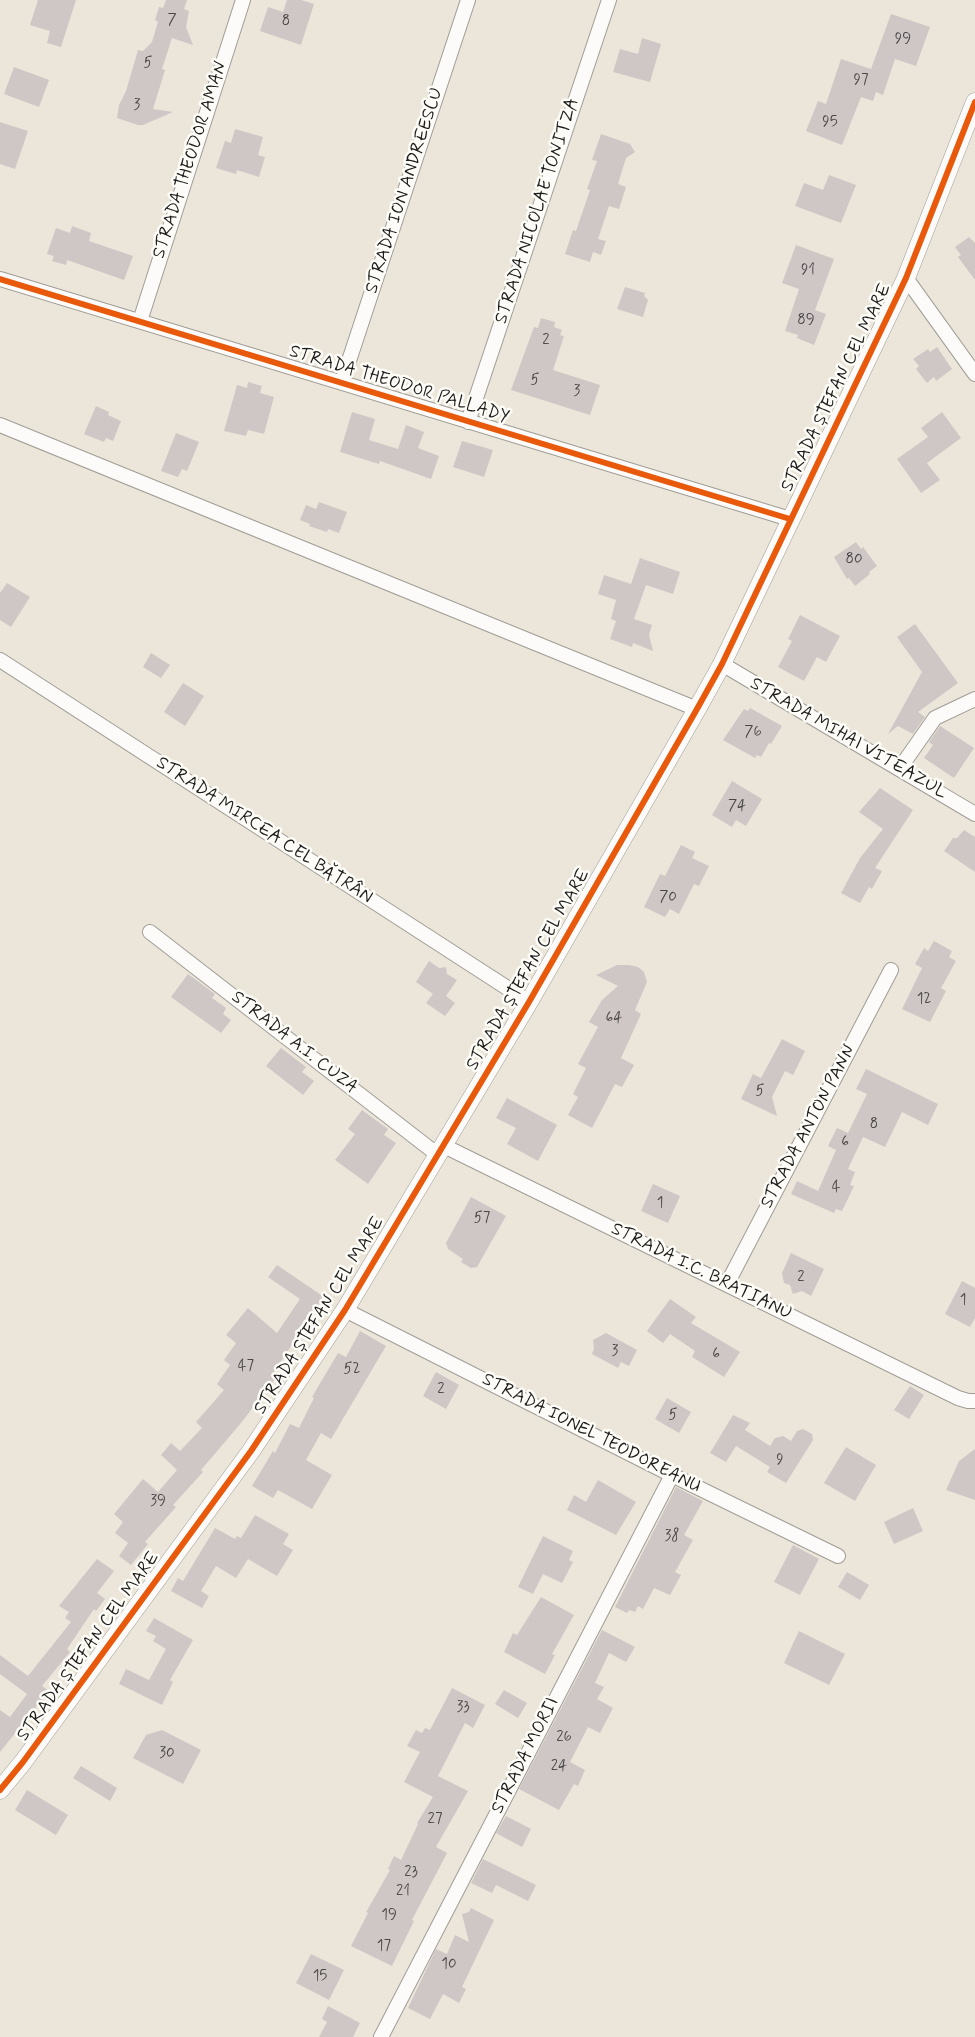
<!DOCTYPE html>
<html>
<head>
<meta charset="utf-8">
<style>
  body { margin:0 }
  canvas { display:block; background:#ebe6d9 }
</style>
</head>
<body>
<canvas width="975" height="2037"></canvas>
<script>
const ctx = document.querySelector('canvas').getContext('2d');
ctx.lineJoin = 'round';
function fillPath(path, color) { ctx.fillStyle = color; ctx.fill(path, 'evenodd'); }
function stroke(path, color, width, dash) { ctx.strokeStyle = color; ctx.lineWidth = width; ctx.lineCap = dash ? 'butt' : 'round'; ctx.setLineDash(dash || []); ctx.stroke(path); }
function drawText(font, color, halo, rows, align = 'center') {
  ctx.font = font + ' Mynerve,sans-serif'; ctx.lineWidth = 5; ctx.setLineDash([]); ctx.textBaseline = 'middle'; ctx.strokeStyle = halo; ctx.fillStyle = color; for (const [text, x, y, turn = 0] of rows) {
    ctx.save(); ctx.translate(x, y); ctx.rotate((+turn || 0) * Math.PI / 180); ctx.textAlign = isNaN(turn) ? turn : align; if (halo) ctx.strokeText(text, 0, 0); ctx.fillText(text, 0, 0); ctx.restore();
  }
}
fillPath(new Path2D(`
  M 38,0 L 76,0 L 61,47 L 47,43 L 50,31 L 30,25 Z
  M 166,0 L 187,0 L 184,9 L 189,11 L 186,27 L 193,45 L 172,38 L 162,69 L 165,70 L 153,109 L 173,112 L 143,125 L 138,125 L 117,118 L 119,105 L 126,91 L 138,50 L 143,51 L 152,42 L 158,22 L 155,20 L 159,7 L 163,8 Z
  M 287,0 L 301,0 L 314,4 L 301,45 L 260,31 L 268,7 L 283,12 Z
  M 891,14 L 930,27 L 916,66 L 895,59 L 883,95 L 876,92 L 873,101 L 861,97 L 842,145 L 806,131 L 818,101 L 826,104 L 841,59 L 871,69 Z
  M 642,38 L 661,44 L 650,82 L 613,72 L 620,49 L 638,54 Z
  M 14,67 L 49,80 L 39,107 L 4,94 Z
  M 0,122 L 28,131 L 15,169 L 0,164 Z
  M 235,129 L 263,137 L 258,155 L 265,157 L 259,177 L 237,170 L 236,174 L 216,168 L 225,141 L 231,143 Z
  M 601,134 L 630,144 L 635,152 L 626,158 L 618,184 L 626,187 L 619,209 L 609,206 L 598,239 L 606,241 L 601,255 L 593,252 L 590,262 L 565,254 L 573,230 L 576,231 L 590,190 L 587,189 L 597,161 L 592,160 Z
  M 829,175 L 856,185 L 841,223 L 795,206 L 804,183 L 823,190 Z
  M 72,226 L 91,233 L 89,241 L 133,256 L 124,280 L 67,260 L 66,265 L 52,261 L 54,256 L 47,254 L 56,228 L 70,233 Z
  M 969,237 L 975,243 L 975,280 L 958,257 L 961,255 L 955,247 Z
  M 796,245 L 834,259 L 815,310 L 826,314 L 814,345 L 797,338 L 798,335 L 785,331 L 799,289 L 782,283 Z
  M 625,287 L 645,293 L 644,296 L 648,300 L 643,317 L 617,309 Z
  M 541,318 L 555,322 L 554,327 L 562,330 L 560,335 L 564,336 L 553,370 L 600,385 L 590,415 L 511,390 L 534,327 L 538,328 Z
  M 937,347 L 952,369 L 936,381 L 934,377 L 927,383 L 916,369 L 919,366 L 913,359 L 928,349 L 930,352 Z
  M 248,382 L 262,386 L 260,393 L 274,397 L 264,434 L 248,430 L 246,436 L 224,431 L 237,385 L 247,388 Z
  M 96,406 L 109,412 L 108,415 L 121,421 L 113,441 L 106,438 L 104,442 L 84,434 Z
  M 352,412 L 375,419 L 369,440 L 398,449 L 406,425 L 424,432 L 418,448 L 439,456 L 431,479 L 380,461 L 379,464 L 340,452 Z
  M 942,412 L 961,438 L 927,463 L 940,480 L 921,493 L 897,459 L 928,437 L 921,428 Z
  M 176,433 L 199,442 L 187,471 L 182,469 L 178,477 L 161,471 Z
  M 462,441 L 493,450 L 484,477 L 453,467 Z
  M 319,502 L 347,512 L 339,533 L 328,529 L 327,532 L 309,526 L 310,524 L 300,520 L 306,505 L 316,509 Z
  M 856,542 L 861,549 L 863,547 L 877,566 L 869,572 L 870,574 L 855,586 L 849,578 L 847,579 L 834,557 Z
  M 640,558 L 680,572 L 673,594 L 646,585 L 634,619 L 652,625 L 649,635 L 653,651 L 633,643 L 632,647 L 610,639 L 616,621 L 611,619 L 616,600 L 598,594 L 604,575 L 631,584 Z
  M 7,583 L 30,597 L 11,627 L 0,620 L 0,593 Z
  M 800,615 L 840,636 L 826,662 L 817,657 L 804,681 L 778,667 L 792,641 L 788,639 Z
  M 915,624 L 958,683 L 918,712 L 925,717 L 913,734 L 898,726 L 888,734 L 922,672 L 897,637 Z
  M 151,653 L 170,665 L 161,678 L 143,667 Z
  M 183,683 L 204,696 L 185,726 L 164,712 Z
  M 750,708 L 782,726 L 771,744 L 769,743 L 761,757 L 757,755 L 755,758 L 723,740 L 744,709 L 748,711 Z
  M 940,726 L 974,748 L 954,778 L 924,758 L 933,745 L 929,742 Z
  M 732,781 L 762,799 L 746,826 L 736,820 L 732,827 L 712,815 Z
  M 880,788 L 913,810 L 875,868 L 882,871 L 872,889 L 869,887 L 860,903 L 841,893 L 860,858 L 883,829 L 859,812 Z
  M 964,830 L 975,837 L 975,872 L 944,851 L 953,838 L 957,838 Z
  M 681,845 L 695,852 L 692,858 L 709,866 L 699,886 L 694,884 L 679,914 L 670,909 L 665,917 L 644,907 L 660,874 L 665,876 Z
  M 934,941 L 952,951 L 949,957 L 956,961 L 941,988 L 946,991 L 930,1022 L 902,1009 L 922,968 L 915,964 L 924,948 L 928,951 Z
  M 429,961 L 439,968 L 446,967 L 447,974 L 457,980 L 446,996 L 455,1003 L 445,1016 L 426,1003 L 433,994 L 416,982 Z
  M 617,965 L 629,965 L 638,967 L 644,972 L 647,982 L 635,1010 L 641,1014 L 621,1058 L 634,1065 L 622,1087 L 615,1084 L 592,1128 L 568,1115 L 578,1097 L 573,1094 L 586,1068 L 578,1064 L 598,1027 L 589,1022 L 602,1000 L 618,986 L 596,975 Z
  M 188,974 L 215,994 L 212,998 L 226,1008 L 223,1014 L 231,1020 L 221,1033 L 171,997 Z
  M 782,1039 L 805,1051 L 793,1075 L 785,1071 L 772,1097 L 777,1116 L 741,1099 L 753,1074 L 761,1078 Z
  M 281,1048 L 306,1067 L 302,1072 L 314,1081 L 303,1095 L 266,1066 Z
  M 866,1069 L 938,1104 L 928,1125 L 902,1112 L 885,1147 L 863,1137 L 848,1169 L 855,1172 L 850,1185 L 854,1186 L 842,1211 L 836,1209 L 834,1213 L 791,1194 L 797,1181 L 818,1191 L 836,1150 L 828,1146 L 837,1128 L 848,1133 L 867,1094 L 856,1089 Z
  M 507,1098 L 557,1125 L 538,1161 L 507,1144 L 516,1128 L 496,1118 Z
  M 362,1110 L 388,1129 L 384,1135 L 396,1143 L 368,1184 L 335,1160 L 355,1134 L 348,1129 Z
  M 653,1184 L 680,1196 L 668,1223 L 641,1211 Z
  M 471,1197 L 506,1216 L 477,1267 L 471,1268 L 461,1262 L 463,1259 L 448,1249 L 446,1243 Z
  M 791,1253 L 824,1269 L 811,1296 L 802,1291 L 793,1294 L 790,1285 L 784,1283 L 782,1273 Z
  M 277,1265 L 324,1297 L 271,1376 L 275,1379 L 241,1423 L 201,1470 L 203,1472 L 173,1505 L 176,1507 L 145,1542 L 148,1544 L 131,1565 L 119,1556 L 128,1543 L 115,1533 L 123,1522 L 114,1514 L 143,1479 L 158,1492 L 177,1470 L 161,1455 L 171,1443 L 180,1451 L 202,1428 L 196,1422 L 224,1390 L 217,1384 L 230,1365 L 224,1360 L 236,1343 L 226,1335 L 248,1308 L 277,1333 L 300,1299 L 268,1277 Z
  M 962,1281 L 975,1288 L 975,1318 L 970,1327 L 945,1314 Z
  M 670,1299 L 696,1317 L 691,1323 L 740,1352 L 724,1377 L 692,1357 L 695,1351 L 670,1334 L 663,1343 L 647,1331 Z
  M 360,1331 L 386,1346 L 331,1439 L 321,1433 L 306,1460 L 332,1475 L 312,1509 L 278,1490 L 273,1498 L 252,1486 L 273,1451 L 275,1453 L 290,1424 L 299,1428 L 314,1398 L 312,1397 L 338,1353 L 346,1357 Z
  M 606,1333 L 637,1350 L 629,1366 L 621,1362 L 618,1368 L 592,1354 L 594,1349 L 593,1340 Z
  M 436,1372 L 459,1385 L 446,1409 L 423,1396 Z
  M 910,1386 L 924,1395 L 909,1419 L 894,1410 Z
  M 667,1398 L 691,1412 L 679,1433 L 655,1419 Z
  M 733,1415 L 750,1423 L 745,1430 L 770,1446 L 775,1438 L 783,1436 L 791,1441 L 797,1431 L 803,1429 L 812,1434 L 813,1440 L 786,1483 L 767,1472 L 770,1467 L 736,1446 L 726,1462 L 710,1453 Z
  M 846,1447 L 876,1465 L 855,1501 L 824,1483 Z
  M 975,1449 L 975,1500 L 946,1490 L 959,1461 Z
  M 598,1480 L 636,1502 L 616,1535 L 567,1510 L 574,1495 L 586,1502 Z
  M 676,1487 L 703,1501 L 684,1535 L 693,1540 L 675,1572 L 681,1575 L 670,1595 L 654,1588 L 643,1609 L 638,1606 L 635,1612 L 629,1610 L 627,1613 L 615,1607 Z
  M 913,1508 L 923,1531 L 894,1544 L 884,1522 Z
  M 255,1515 L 289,1534 L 283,1544 L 293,1550 L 277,1576 L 248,1559 L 236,1578 L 216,1566 L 201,1591 L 209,1596 L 202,1608 L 171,1591 L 178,1578 L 183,1581 L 215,1528 L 235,1539 L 237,1536 L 241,1538 Z
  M 543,1536 L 573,1551 L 569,1560 L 573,1562 L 562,1583 L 543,1574 L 533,1594 L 518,1587 Z
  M 793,1545 L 819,1559 L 800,1595 L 774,1582 Z
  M 97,1559 L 114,1571 L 97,1593 L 105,1599 L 96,1611 L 94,1609 L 67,1649 L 70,1652 L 42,1686 L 49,1691 L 0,1752 L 0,1710 L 10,1717 L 27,1694 L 0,1674 L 0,1655 L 28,1676 L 71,1622 L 65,1618 L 69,1612 L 59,1606 Z
  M 847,1572 L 869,1585 L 860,1600 L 838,1587 Z
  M 541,1597 L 574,1615 L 552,1654 L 555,1655 L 545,1674 L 504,1652 L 513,1633 L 517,1635 Z
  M 154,1618 L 193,1640 L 170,1680 L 173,1682 L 162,1705 L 119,1684 L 126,1669 L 149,1680 L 166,1649 L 153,1641 L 156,1636 L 146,1631 Z
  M 602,1630 L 635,1647 L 626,1662 L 609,1653 L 595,1683 L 604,1687 L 597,1699 L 613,1708 L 600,1733 L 588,1727 L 570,1762 L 585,1770 L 578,1786 L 574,1784 L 559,1810 L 519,1789 Z
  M 799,1631 L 845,1654 L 829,1685 L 784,1663 Z
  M 452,1688 L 485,1705 L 473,1728 L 465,1723 L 438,1776 L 468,1791 L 436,1847 L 447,1853 L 412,1920 L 414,1921 L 392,1966 L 351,1946 L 368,1913 L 366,1912 L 369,1907 L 390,1870 L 388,1869 L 394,1856 L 401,1860 L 418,1824 L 417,1823 L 433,1797 L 404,1782 L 420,1752 L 407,1746 L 416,1730 L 422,1733 L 425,1728 L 430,1730 Z
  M 504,1690 L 527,1703 L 518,1718 L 495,1704 Z
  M 162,1730 L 201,1750 L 183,1784 L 133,1758 L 146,1735 Z
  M 81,1766 L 117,1788 L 110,1801 L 73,1778 Z
  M 27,1790 L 68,1815 L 56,1835 L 15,1810 Z
  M 506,1816 L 531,1829 L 522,1847 L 496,1833 Z
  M 483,1859 L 536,1885 L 528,1901 L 496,1885 L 492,1893 L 471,1883 Z
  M 471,1908 L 494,1920 L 462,1987 L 466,1989 L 459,2003 L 443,1994 L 430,2019 L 408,2008 L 436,1949 L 447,1954 L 455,1935 L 469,1942 L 462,1914 L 469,1912 Z
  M 311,1954 L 344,1970 L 329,2000 L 296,1983 Z
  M 328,2006 L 360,2023 L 353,2037 L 319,2037 L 327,2022 L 322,2019 Z`), '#cfc6c6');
const minor = new Path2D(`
  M 906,278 L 975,374
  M 0,279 L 790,519
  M 140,321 L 243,0
  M 342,382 L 468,0
  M 468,422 L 609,0
  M 0,425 L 697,709
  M 0,660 L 529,1002
  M 722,664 L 975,814
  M 900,768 L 935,718 L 975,699
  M 150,932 L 438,1155
  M 444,1146 L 958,1398 L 968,1401 L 975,1401
  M 727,1284 L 891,970
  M 345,1310 L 672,1475 L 838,1556
  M 381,2037 L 672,1475`);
const tertiary = new Path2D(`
  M 0,1790 L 23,1762 L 251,1451 L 345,1310 L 529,1002 L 697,709 L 722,664 L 906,278 L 975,102`);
stroke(minor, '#a09d96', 16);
stroke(tertiary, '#a09d96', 19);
stroke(minor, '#fcfbf9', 14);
stroke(tertiary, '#fcfbf9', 18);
stroke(new Path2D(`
  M 0,279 L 790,519
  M 0,1790 L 23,1762 L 251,1451 L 345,1310 L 529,1002 L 697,709 L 722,664 L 906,278 L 975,102`), '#e8590c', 6);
drawText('15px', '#494646', null, [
  ["7",172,21],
  ["8",286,22],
  ["99",903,40],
  ["5",148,64],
  ["97",861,81],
  ["3",137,106],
  ["95",830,123],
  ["91",808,271],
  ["89",806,321],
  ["2",546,341],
  ["5",535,381],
  ["3",577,392],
  ["80",854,560],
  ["76",753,733],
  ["74",737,807],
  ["70",668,898],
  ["12",924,1000],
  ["64",614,1019],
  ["5",760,1092],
  ["8",874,1125],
  ["6",845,1143],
  ["4",836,1188],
  ["1",660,1204],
  ["57",482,1219],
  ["2",801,1278],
  ["1",963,1301],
  ["3",615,1352],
  ["6",716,1355],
  ["47",246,1367],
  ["52",352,1370],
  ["2",441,1390],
  ["5",673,1416],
  ["9",780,1461],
  ["39",158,1502],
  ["38",672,1537],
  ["33",463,1708],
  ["26",564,1738],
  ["30",167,1754],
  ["24",559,1767],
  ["27",435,1820],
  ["23",411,1873],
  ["21",403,1892],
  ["19",389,1916],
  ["17",384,1947],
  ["10",449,1965],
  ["15",320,1977]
]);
drawText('18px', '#1c1c1c', '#fdfcf7', [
  ["STRADA THEODOR AMAN",191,160,-72],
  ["STRADA ION ANDREESCU",405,191,-72],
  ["STRADA NICOLAE TONITZA",538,211,-72],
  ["STRADA THEODOR PALLADY",399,385,17],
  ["STRADA ȘTEFAN CEL MARE",837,388,-64],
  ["STRADA MIHAI VITEAZUL",848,739,30],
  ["STRADA MIRCEA CEL BĂTRÂN",264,831,33],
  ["STRADA ȘTEFAN CEL MARE",529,970,-60],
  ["STRADA A.I. CUZA",294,1043,38],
  ["STRADA ANTON PANN",809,1127,-62],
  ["STRADA I.C. BRATIANU",701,1272,26],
  ["STRADA ȘTEFAN CEL MARE",320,1316,-58],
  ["STRADA IONEL TEODOREANU",591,1434,27],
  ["STRADA ȘTEFAN CEL MARE",89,1647,-54],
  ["STRADA MORII",526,1756,-63]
]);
</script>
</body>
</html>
